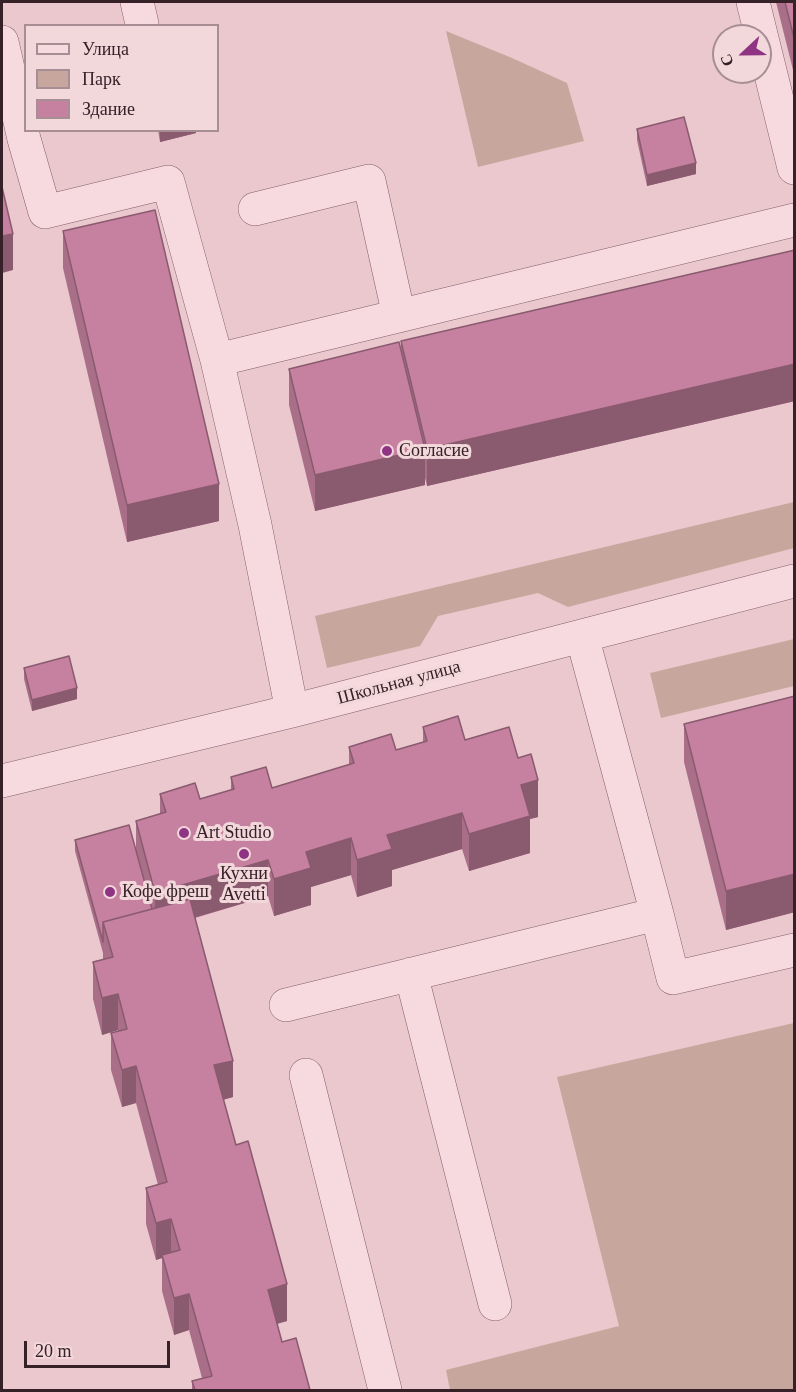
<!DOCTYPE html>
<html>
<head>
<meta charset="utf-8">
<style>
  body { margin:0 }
  #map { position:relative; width:796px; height:1392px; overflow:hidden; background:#eac8cd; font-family:"Times New Roman",serif }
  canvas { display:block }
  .frame { position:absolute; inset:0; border:3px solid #362129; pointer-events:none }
  .legend { position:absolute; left:24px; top:24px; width:195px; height:108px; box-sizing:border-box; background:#f2d7db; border:2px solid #a78e94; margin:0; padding:8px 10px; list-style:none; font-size:18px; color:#362129 }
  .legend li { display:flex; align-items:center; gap:12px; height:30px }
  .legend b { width:30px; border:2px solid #a78e94 }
  .north { position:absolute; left:712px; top:24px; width:60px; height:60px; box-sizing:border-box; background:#f2d7db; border:2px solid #a78e94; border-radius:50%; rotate:248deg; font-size:16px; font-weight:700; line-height:24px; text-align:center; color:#362129 }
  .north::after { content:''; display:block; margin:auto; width:21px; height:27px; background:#8e3482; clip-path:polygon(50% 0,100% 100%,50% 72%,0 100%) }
  .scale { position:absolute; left:24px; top:1341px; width:146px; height:27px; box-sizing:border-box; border:3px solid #362129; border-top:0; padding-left:8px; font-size:18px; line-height:21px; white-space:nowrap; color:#362129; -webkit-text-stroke:4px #f2d7db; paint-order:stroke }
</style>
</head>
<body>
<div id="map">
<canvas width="796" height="1392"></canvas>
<div class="frame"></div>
<ul class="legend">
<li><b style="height:8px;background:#f6dadf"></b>Улица</li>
<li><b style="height:16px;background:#c7a79d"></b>Парк</li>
<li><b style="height:16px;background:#c5819f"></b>Здание</li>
</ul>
<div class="north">С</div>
<div class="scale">20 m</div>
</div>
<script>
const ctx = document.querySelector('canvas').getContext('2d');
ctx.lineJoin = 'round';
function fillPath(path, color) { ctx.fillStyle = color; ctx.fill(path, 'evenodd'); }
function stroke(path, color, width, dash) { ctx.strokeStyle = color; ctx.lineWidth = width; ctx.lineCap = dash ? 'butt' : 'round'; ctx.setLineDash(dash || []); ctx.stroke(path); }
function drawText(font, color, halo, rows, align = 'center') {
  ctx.font = font + ' "Times New Roman",serif'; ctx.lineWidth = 6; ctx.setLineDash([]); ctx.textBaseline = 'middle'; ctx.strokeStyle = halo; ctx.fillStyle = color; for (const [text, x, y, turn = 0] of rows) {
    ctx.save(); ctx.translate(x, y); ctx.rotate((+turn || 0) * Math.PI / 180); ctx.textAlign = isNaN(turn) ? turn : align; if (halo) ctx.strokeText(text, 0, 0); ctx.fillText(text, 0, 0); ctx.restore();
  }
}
fillPath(new Path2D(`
  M 446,31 L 512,58 L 567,83 L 584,141 L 478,167 Z
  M 794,502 L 794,548 L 568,607 L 538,593 L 438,616 L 420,646 L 327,668 L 315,616 Z
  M 794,639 L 794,686 L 661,718 L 650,673 Z
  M 794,1023 L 794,1390 L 450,1390 L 446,1370 L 619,1326 L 557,1077 Z`), '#c7a79d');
const minor = new Path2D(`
  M 137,2 L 142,24
  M 753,2 L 794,168
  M 2,42 L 24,139 L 45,212 L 168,182 L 217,360
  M 255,209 L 369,181 L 399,316
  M 292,711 L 255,525 L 217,360 L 794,220
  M 2,781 L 292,711 L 794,581
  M 657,914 L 673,978 L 794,950
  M 411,974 L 495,1304
  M 286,1005 L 657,914 L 582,636
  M 306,1075 L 385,1390`);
stroke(minor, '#845f6b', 34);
stroke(minor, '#f6dadf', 33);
fillPath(new Path2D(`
  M 776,2 L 795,2 L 795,78 Z
  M 637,129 L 696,174 L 647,186 L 637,140 Z
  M 158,130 L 196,130 L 196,133 L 160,142 Z
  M 63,231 L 219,521 L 127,542 L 63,268 Z
  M 795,250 L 795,401 L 427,486 L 425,478 L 425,485 L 315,511 L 289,405 L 289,369 L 401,351 L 401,341 Z
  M 24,668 L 77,699 L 32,711 L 24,679 Z
  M 795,696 L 795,912 L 726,930 L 684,762 L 684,724 Z
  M 423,727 L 518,758 L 538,817 L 530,819 L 530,853 L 469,871 L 462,849 L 392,870 L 392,886 L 357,897 L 351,875 L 311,887 L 311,905 L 274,916 L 268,896 L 195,918 L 233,1097 L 223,1100 L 287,1321 L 277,1324 L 282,1342 L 310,1390 L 192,1390 L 192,1381 L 202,1378 L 189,1330 L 174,1335 L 162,1291 L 162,1258 L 156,1260 L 146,1224 L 146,1188 L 158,1185 L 136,1103 L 122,1107 L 111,1070 L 111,1033 L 118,1031 L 118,1030 L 102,1035 L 93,999 L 93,962 L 103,960 L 103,953 L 75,851 L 75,840 L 136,853 L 136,821 L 160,814 L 160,794 L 200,799 L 231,790 L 231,777 L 272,788 L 349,765 L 349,747 L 396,750 L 423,742 Z`), '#a96f89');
fillPath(new Path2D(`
  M 160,130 L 196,130 L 196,133 L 160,142 Z
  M 696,163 L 696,174 L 647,186 L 647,175 Z
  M 13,234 L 13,270 L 2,273 L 2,236 Z
  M 795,364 L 795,401 L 427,486 L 427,449 Z
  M 425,449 L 425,485 L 315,511 L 315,475 Z
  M 219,484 L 219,521 L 127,542 L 127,505 Z
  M 77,688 L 77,699 L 32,711 L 32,700 Z
  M 538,780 L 538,817 L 530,819 L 530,853 L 469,871 L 469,834 L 521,785 Z
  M 462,813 L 462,849 L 392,870 L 392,886 L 357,897 L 357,860 L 387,835 Z
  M 351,838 L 351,875 L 311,887 L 311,905 L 274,916 L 274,879 L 306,852 Z
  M 268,860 L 268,896 L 155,929 L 155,893 Z
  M 795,874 L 795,912 L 726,930 L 726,891 Z
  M 118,994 L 118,1030 L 102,1035 L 102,998 Z
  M 233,1061 L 233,1097 L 214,1102 L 214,1065 Z
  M 136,1066 L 136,1103 L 122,1107 L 122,1070 Z
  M 171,1219 L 171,1256 L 162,1255 L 162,1258 L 156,1260 L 156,1223 Z
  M 287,1284 L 287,1321 L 268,1326 L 268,1290 Z
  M 189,1294 L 189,1330 L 174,1335 L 174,1298 Z`), '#8a5a6f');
const building = new Path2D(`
  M 785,2 L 795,2 L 795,42 Z
  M 684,117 L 696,163 L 647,175 L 637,129 Z
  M 2,187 L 13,234 L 2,236 Z
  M 155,210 L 219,484 L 127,505 L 63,231 Z
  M 795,250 L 795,364 L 427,449 L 401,341 Z
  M 399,342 L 425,449 L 315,475 L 289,369 Z
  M 69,656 L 77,688 L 32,700 L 24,668 Z
  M 795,696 L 795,874 L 726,891 L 684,724 Z
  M 458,716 L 465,740 L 509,727 L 518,758 L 531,754 L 538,780 L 521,785 L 530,816 L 469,834 L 462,813 L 387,835 L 392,849 L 357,860 L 351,838 L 306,852 L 311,868 L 274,879 L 268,860 L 155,893 L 136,821 L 166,812 L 160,794 L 195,783 L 200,799 L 234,789 L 231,777 L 266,767 L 272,788 L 354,763 L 349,747 L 391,734 L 396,750 L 427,741 L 423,727 Z
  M 129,825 L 152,909 L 103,922 L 103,942 L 75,840 Z
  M 190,899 L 233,1061 L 214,1065 L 236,1145 L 248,1141 L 287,1284 L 268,1290 L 282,1342 L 296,1338 L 310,1390 L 195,1390 L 192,1381 L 212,1376 L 189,1294 L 174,1298 L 162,1255 L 180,1250 L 171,1219 L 156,1223 L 146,1188 L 167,1182 L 136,1066 L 122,1070 L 111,1033 L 127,1029 L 118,994 L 102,998 L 93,962 L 113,957 L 103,922 Z`);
fillPath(building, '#c5819f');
stroke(building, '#8a5a6f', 1.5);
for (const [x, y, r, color] of [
  [387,451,6,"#8e3482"],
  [184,833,6,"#8e3482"],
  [244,854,6,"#8e3482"],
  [110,892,6,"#8e3482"]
]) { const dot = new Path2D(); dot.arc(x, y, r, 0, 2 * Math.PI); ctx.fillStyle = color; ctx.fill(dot); stroke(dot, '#f2d7db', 2); }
drawText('18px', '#362129', '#f2d7db', [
  ["Согласие",399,451],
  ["Art Studio",196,833],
  ["Кухни",244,874,"center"],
  ["Avetti",244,895,"center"],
  ["Кофе фреш",122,892]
], 'left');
drawText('18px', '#362129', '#f2d7db', [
  ["Школьная улица",399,683,-15]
]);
</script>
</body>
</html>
